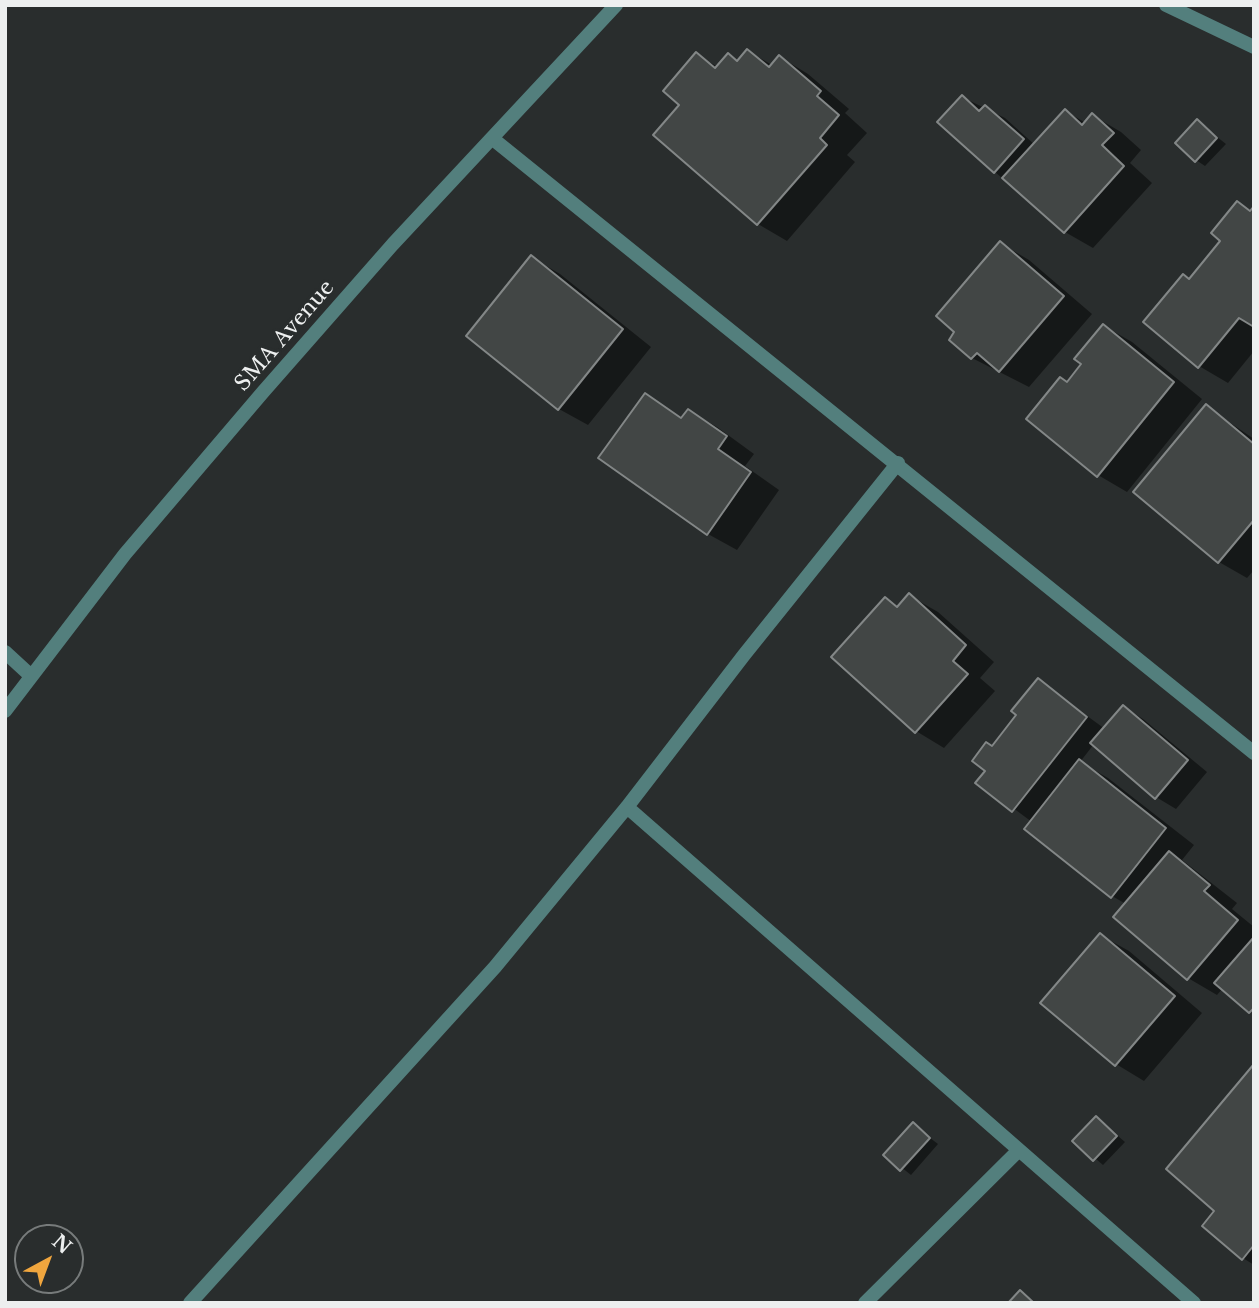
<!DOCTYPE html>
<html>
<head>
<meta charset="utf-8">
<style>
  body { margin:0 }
  #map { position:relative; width:1259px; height:1308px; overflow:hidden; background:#292d2d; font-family:"Libre Baskerville",serif }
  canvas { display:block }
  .frame { position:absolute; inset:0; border:7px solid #edefef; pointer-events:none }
  .north { position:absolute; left:14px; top:1224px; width:70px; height:70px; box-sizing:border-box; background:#292d2d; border:2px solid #777b7b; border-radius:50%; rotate:41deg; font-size:19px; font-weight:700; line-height:28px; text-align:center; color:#edefef }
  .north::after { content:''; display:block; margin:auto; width:24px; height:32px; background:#f0a63e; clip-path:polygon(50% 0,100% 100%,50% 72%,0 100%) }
</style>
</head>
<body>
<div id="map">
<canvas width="1259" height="1308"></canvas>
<div class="frame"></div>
<div class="north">N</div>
</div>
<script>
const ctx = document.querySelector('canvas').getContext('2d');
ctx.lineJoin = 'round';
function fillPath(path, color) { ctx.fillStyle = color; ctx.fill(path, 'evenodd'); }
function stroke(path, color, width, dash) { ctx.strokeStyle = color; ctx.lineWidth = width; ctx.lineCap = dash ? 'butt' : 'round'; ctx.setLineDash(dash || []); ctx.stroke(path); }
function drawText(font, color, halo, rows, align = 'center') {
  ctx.font = font + ' "Libre Baskerville",serif'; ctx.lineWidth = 6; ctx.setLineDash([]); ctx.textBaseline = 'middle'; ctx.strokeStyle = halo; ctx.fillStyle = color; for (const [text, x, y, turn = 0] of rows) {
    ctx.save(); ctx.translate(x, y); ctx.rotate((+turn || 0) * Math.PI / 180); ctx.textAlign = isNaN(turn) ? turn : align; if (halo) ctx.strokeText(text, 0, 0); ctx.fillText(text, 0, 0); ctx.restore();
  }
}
fillPath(new Path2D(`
  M 748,51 L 772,65 L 780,57 L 808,74 L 849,109 L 845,113 L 867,133 L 847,155 L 855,162 L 787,241 L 758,224 L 655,135 L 681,105 L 697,55 L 718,67 L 729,55 L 739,61 Z
  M 962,97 L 1005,118 L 1035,145 L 1065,111 L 1086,123 L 1092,115 L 1121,132 L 1141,150 L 1130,163 L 1152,183 L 1093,248 L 1065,232 L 995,172 Z
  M 1198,122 L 1226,144 L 1205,166 L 1196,160 Z
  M 1238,203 L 1252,211 L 1254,209 L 1254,351 L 1228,383 L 1199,366 L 1190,281 L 1223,241 Z
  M 1000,243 L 1029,260 L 1092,314 L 1029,387 L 972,358 L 951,339 Z
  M 531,257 L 560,274 L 651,347 L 588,425 L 559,409 L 468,336 Z
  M 1104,326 L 1132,342 L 1202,399 L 1127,492 L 1098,475 L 1068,383 L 1084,364 Z
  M 645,395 L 683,418 L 689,411 L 717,427 L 754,454 L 745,466 L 779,490 L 737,550 L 708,534 L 601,458 Z
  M 1207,407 L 1254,439 L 1254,570 L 1247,578 L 1219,562 Z
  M 910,596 L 938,612 L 994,662 L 980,678 L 995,691 L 944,748 L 916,731 L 885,599 L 899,607 Z
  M 1038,680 L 1105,729 L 1124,707 L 1143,719 L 1207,772 L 1176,809 L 1156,797 L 1094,744 L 1080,762 L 1108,778 L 1194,845 L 1182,860 L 1237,903 L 1232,909 L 1254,927 L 1254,1014 L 1223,988 L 1217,995 L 1188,978 L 1115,916 L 1126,904 L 1112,896 L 1032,822 L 978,782 L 987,771 L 993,747 L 1018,715 Z
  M 1100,935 L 1129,951 L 1202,1013 L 1144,1081 L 1116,1064 Z
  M 1254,1066 L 1254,1265 L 1243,1258 L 1217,1210 Z
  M 1097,1118 L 1125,1142 L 1103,1165 L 1075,1141 Z
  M 913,1125 L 938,1144 L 911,1175 L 886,1155 Z`), '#0007');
const building = new Path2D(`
  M 747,49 L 769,67 L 779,55 L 821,91 L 817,96 L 839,115 L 820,138 L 827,145 L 757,225 L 653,135 L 679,105 L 663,91 L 696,52 L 715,68 L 728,53 L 737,61 Z
  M 962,95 L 979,111 L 985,105 L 1024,139 L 994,173 L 937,122 Z
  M 1065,109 L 1082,125 L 1092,113 L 1114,133 L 1102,145 L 1124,166 L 1064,233 L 1002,178 Z
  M 1197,119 L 1217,138 L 1195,162 L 1175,143 Z
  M 1237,201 L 1250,211 L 1254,206 L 1254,327 L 1239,318 L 1198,368 L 1143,322 L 1183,274 L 1189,279 L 1220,241 L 1211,233 Z
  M 1000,241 L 1064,296 L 999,372 L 977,353 L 971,359 L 949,340 L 954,332 L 936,316 Z
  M 531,255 L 623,329 L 558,410 L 466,336 Z
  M 1103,324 L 1174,382 L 1097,477 L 1026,419 L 1060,377 L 1067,382 L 1081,364 L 1074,359 Z
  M 645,393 L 681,418 L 688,409 L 727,436 L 718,449 L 751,472 L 707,535 L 598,458 Z
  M 1206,404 L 1254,444 L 1254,520 L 1218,563 L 1133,492 Z
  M 909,593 L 966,645 L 953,661 L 968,674 L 915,733 L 831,657 L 885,597 L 897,607 Z
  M 1038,678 L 1087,717 L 1012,812 L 975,783 L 985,771 L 972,761 L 986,742 L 992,746 L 1016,715 L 1011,711 Z
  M 1123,705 L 1188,760 L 1155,799 L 1090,743 Z
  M 1079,759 L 1166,828 L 1111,898 L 1024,829 Z
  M 1169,851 L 1210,885 L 1204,891 L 1238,920 L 1187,980 L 1113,917 Z
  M 1100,933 L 1175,996 L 1115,1066 L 1040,1003 Z
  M 1254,937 L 1254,1008 L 1249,1013 L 1214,983 Z
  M 1254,1064 L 1254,1245 L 1242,1260 L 1202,1226 L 1214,1211 L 1166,1169 Z
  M 1096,1116 L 1117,1136 L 1093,1161 L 1072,1141 Z
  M 913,1122 L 930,1138 L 900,1171 L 883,1155 Z
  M 1020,1290 L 1034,1303 L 1008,1303 Z`);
fillPath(building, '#424645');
stroke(building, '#838787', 2);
stroke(new Path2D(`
  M 1166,5 L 1254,47
  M 493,139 L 1254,753
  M 5,652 L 30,675
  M 5,711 L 125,554 L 263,392 L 393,244 L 616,5
  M 627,807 L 1194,1303
  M 190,1303 L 495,967 L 627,807 L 744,655 L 898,463
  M 865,1303 L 1019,1150`), '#537f7d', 14);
drawText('21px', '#edefef', '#292d2d', [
  ["SMA Avenue",285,336,-49]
]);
</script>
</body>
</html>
